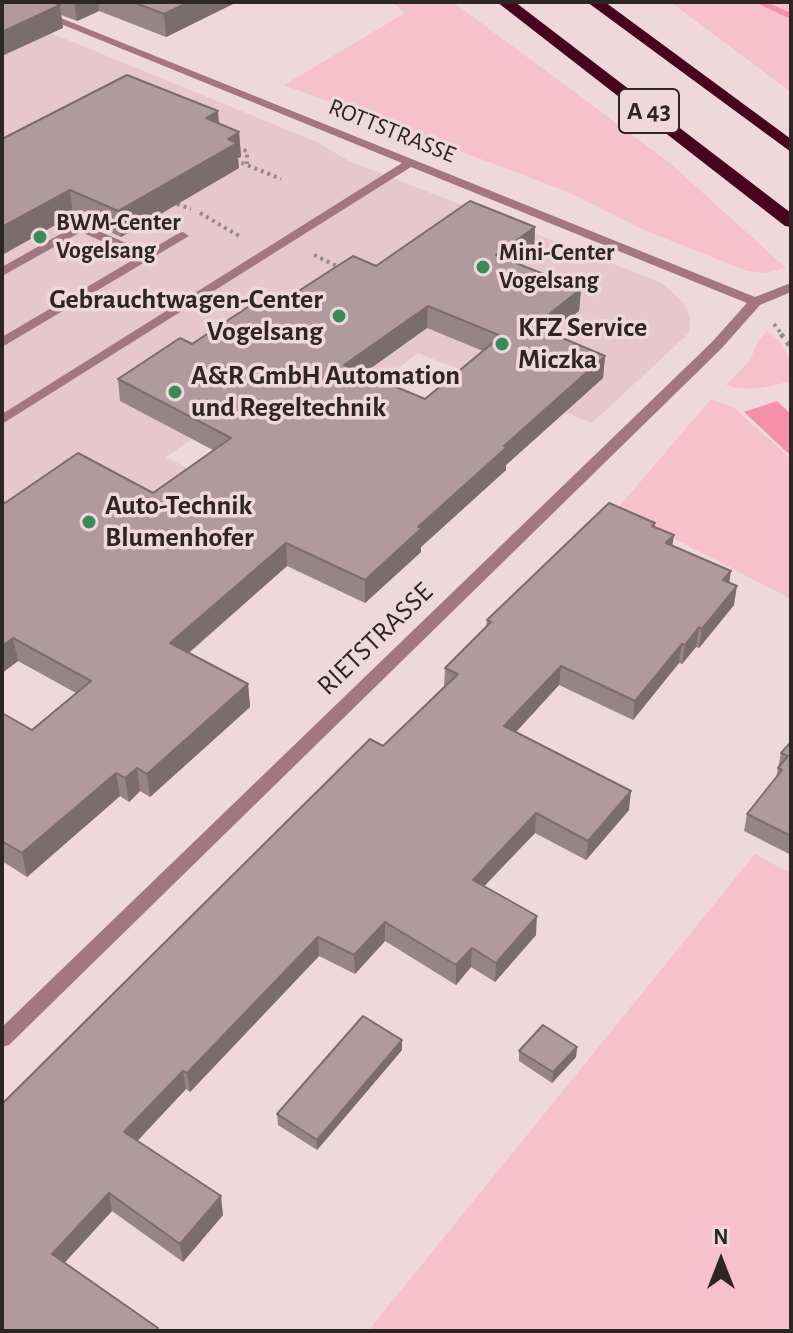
<!DOCTYPE html>
<html>
<head>
<meta charset="utf-8">
<style>
  body { margin:0 }
  #map { position:relative; width:793px; height:1333px; overflow:hidden; background:#efd8dc; font-family:"Alegreya Sans",sans-serif }
  canvas { display:block }
  .frame { position:absolute; inset:0; border:4px solid #2d2526; pointer-events:none }
  .north { position:absolute; left:681px; top:1221px; width:80px; height:80px; -webkit-text-stroke:6px #efd8dc; paint-order:stroke; rotate:0deg; font-size:22px; font-weight:700; line-height:32px; text-align:center; color:#2d2526 }
  .north::after { content:''; display:block; margin:auto; width:28px; height:36px; background:#2d2526; clip-path:polygon(50% 0,100% 100%,50% 72%,0 100%) }
</style>
</head>
<body>
<div id="map">
<canvas width="793" height="1333"></canvas>
<div class="frame"></div>
<div class="north">N</div>
</div>
<script>
const ctx = document.querySelector('canvas').getContext('2d');
ctx.lineJoin = 'round';
function fillPath(path, color) { ctx.fillStyle = color; ctx.fill(path, 'evenodd'); }
function stroke(path, color, width, dash) { ctx.strokeStyle = color; ctx.lineWidth = width; ctx.lineCap = dash ? 'butt' : 'round'; ctx.setLineDash(dash || []); ctx.stroke(path); }
function drawText(font, color, halo, rows, align = 'center') {
  ctx.font = font + ' "Alegreya Sans",sans-serif'; ctx.lineWidth = 7; ctx.setLineDash([]); ctx.textBaseline = 'middle'; ctx.strokeStyle = halo; ctx.fillStyle = color; for (const [text, x, y, turn = 0] of rows) {
    ctx.save(); ctx.translate(x, y); ctx.rotate((+turn || 0) * Math.PI / 180); ctx.textAlign = isNaN(turn) ? turn : align; if (halo) ctx.strokeText(text, 0, 0); ctx.fillText(text, 0, 0); ctx.restore();
  }
}
fillPath(new Path2D(`
  M 2,13 L 317,142 L 349,161 L 662,283 L 684,303 L 690,317 L 689,333 L 592,423 L 418,353 L 331,419 L 265,388 L 166,457 L 236,494 L 2,520 Z`), '#e5c7cd');
fillPath(new Path2D(`
  M 392,2 L 453,2 L 670,163 L 786,268 L 764,273 L 747,271 L 646,231 L 568,192 L 284,85 L 405,13 Z
  M 670,2 L 791,2 L 791,92 Z
  M 767,331 C 788,345 791,361 791,385 L 787,382 C 763,389 746,391 726,385 L 750,360 L 758,341 Z
  M 711,399 L 733,407 L 791,459 L 791,599 L 617,509 Z
  M 755,854 L 786,871 L 791,870 L 791,1331 L 368,1331 Z`), '#f6c1cc');
fillPath(new Path2D(`
  M 777,401 L 791,414 L 791,456 L 744,412 Z`), '#f490a8');
fillPath(new Path2D(`
  M 754,2 L 766,2 L 791,13 L 791,19 Z`), '#f490a8');
stroke(new Path2D(`
  M 237,148 L 247,151 L 247,164
  M 235,160 L 281,179
  M 177,204 L 191,209
  M 200,213 L 239,236
  M 314,255 L 341,268
  M 774,324 L 783,336`), '#99888b', 4, [3, 4]);
stroke(new Path2D(`
  M 781,334 L 791,348`), '#99888b', 5, [4, 6]);
fillPath(new Path2D(`
  M 80,223 L 147,252 L 179,233 L 183,232 L 189,236 L 2,347 L 2,337 L 138,257 L 81,232 L 2,276 L 2,267 Z`), '#a27780');
fillPath(new Path2D(`
  M 7,2 L 21,2 L 755,297 L 791,283 L 791,292 L 760,305 L 722,348 L 9,1045 L 2,1047 L 2,1027 L 712,342 L 747,303 L 411,167 L 2,424 L 2,414 L 402,163 Z`), '#a27780');
fillPath(new Path2D(`
  M 497,2 L 515,2 L 791,213 L 791,227 L 785,226 Z
  M 587,2 L 605,2 L 791,139 L 791,152 Z`), '#48041f');
fillPath(new Path2D(`
  M 2,2 L 237,2 L 166,37 L 99,11 L 77,21 L 61,15 L 63,28 Z
  M 218,111 L 219,123 L 239,132 L 241,157 L 238,158 L 239,168 L 121,237 L 73,215 L 2,255 L 2,139 Z
  M 535,227 L 534,249 L 515,263 L 581,289 L 579,311 L 551,333 L 605,356 L 603,378 L 506,465 L 506,470 L 421,547 L 421,552 L 365,603 L 287,566 L 189,653 L 248,684 L 250,707 L 150,797 L 140,791 L 129,802 L 120,796 L 27,877 L 2,861 L 2,713 L 32,730 L 76,693 L 18,661 L 2,673 L 5,503 L 153,493 L 213,450 L 120,401 L 118,379 L 269,310 L 376,266 ZM 427,328 L 483,351 L 425,399 L 364,373 Z
  M 655,523 L 655,527 L 672,545 L 730,582 L 734,605 L 699,648 L 696,647 L 682,664 L 679,663 L 633,720 L 559,685 L 516,732 L 629,810 L 586,860 L 535,833 L 484,886 L 536,935 L 495,982 L 471,967 L 456,985 L 385,941 L 355,974 L 319,956 L 190,1092 L 186,1089 L 137,1141 L 223,1215 L 183,1262 L 112,1211 L 2,1331 L 383,746 L 444,687 L 445,668 L 486,627 L 487,620 Z
  M 791,742 L 791,855 L 744,831 L 747,814 L 776,778 L 781,753 Z
  M 402,1040 L 402,1050 L 317,1150 L 278,1125 L 277,1114 Z
  M 577,1047 L 576,1057 L 552,1083 L 519,1061 L 519,1051 Z`), '#978488');
fillPath(new Path2D(`
  M 74,2 L 98,2 L 99,11 L 77,21 Z
  M 189,2 L 237,2 L 166,37 L 164,14 Z
  M 60,5 L 63,28 L 2,56 L 2,32 Z
  M 218,111 L 219,136 L 206,118 Z
  M 239,132 L 241,157 L 238,158 L 239,168 L 121,237 L 118,211 Z
  M 70,190 L 73,215 L 2,255 L 2,227 Z
  M 535,227 L 534,249 L 495,277 L 496,255 Z
  M 581,289 L 579,311 L 532,348 L 534,326 Z
  M 428,306 L 427,328 L 344,387 L 344,365 Z
  M 605,356 L 603,378 L 506,465 L 506,470 L 421,547 L 421,552 L 365,603 L 365,580 L 418,527 L 504,446 Z
  M 674,535 L 671,554 L 666,543 Z
  M 286,543 L 287,566 L 173,666 L 170,643 Z
  M 731,571 L 728,590 L 723,580 Z
  M 737,586 L 734,605 L 699,648 L 702,629 Z
  M 699,627 L 696,647 L 682,664 L 685,645 Z
  M 13,638 L 18,661 L 2,673 L 2,646 Z
  M 682,644 L 679,663 L 633,720 L 635,701 Z
  M 561,666 L 559,685 L 503,746 L 504,726 Z
  M 248,684 L 250,707 L 150,797 L 147,774 Z
  M 137,768 L 140,791 L 129,802 L 125,778 Z
  M 116,773 L 120,796 L 27,877 L 22,853 Z
  M 631,791 L 629,810 L 586,860 L 588,841 Z
  M 536,813 L 535,833 L 472,899 L 473,880 Z
  M 537,916 L 536,935 L 495,982 L 496,963 Z
  M 385,922 L 385,941 L 355,974 L 354,955 Z
  M 318,937 L 319,956 L 190,1092 L 187,1073 Z
  M 472,948 L 471,967 L 456,985 L 456,965 Z
  M 402,1040 L 402,1050 L 317,1150 L 317,1140 Z
  M 577,1047 L 576,1057 L 552,1083 L 553,1072 Z
  M 183,1071 L 186,1089 L 128,1151 L 124,1132 Z
  M 109,1193 L 112,1211 L 56,1272 L 52,1254 Z
  M 221,1196 L 223,1215 L 183,1262 L 180,1244 Z`), '#7b6c6f');
const building = new Path2D(`
  M 2,2 L 52,2 L 60,5 L 2,32 Z
  M 133,2 L 189,2 L 164,14 Z
  M 127,75 L 218,111 L 206,118 L 239,132 L 228,139 L 237,143 L 118,211 L 70,190 L 2,227 L 2,139 Z
  M 470,201 L 535,227 L 496,255 L 581,289 L 534,326 L 605,356 L 504,446 L 507,447 L 418,527 L 422,528 L 365,580 L 286,543 L 170,643 L 248,684 L 147,774 L 137,768 L 125,778 L 116,773 L 22,853 L 2,841 L 2,713 L 32,730 L 91,681 L 13,638 L 2,646 L 2,501 L 5,503 L 78,453 L 153,493 L 231,438 L 118,379 L 180,338 L 192,344 L 254,303 L 269,310 L 353,256 L 376,266 ZM 428,306 L 501,336 L 425,399 L 344,365 Z
  M 609,503 L 655,523 L 652,526 L 674,535 L 666,543 L 731,571 L 723,580 L 737,586 L 702,629 L 699,627 L 685,645 L 682,644 L 635,701 L 561,666 L 504,726 L 631,791 L 588,841 L 536,813 L 473,880 L 537,916 L 496,963 L 472,948 L 456,965 L 385,922 L 354,955 L 318,937 L 187,1073 L 183,1071 L 124,1132 L 221,1196 L 180,1244 L 109,1193 L 52,1254 L 158,1328 L 156,1331 L 2,1331 L 2,1104 L 370,739 L 383,746 L 458,674 L 445,668 L 491,622 L 487,620 Z
  M 791,742 L 791,836 L 747,814 L 782,770 L 778,768 L 788,756 L 781,753 Z
  M 363,1016 L 402,1040 L 317,1140 L 277,1114 Z
  M 543,1025 L 577,1047 L 553,1072 L 519,1051 Z`);
fillPath(building, '#b09a9e');
stroke(building, '#7b6c6f', 2);
for (const [x, y, r, color] of [
  [40,237,8,"#3a8a5a"],
  [483,267,8,"#3a8a5a"],
  [339,316,8,"#3a8a5a"],
  [502,344,8,"#3a8a5a"],
  [175,392,8,"#3a8a5a"],
  [89,522,8,"#3a8a5a"]
]) { const dot = new Path2D(); dot.arc(x, y, r, 0, 2 * Math.PI); ctx.fillStyle = color; ctx.fill(dot); stroke(dot, '#efd8dc', 3); }
drawText('24px', '#2d2526', '#efd8dc', [
  ["ROTTSTRASSE",392,131,22]
]);
drawText('bold 24px', '#2d2526', '#efd8dc', [
  ["BWM-Center",56,223],
  ["Vogelsang",56,251],
  ["Mini-Center",499,253],
  ["Vogelsang",499,281]
], 'left');
for (const [x, y, w] of [
  [649,111,60]
]) { const box = new Path2D(); box.roundRect(x - w / 2, y - 22, w, 44, 6); ctx.fillStyle = '#efd8dc'; ctx.fill(box); stroke(box, '#2d2526', 2); }
drawText('bold 26px', '#2d2526', null, [
  ["A 43",649,111]
]);
drawText('bold 28px', '#2d2526', '#efd8dc', [
  ["Gebrauchtwagen-Center",323,300,"right"],
  ["Vogelsang",323,332,"right"],
  ["KFZ Service",518,328],
  ["Miczka",518,360],
  ["A&R GmbH Automation",191,376],
  ["und Regeltechnik",191,408],
  ["Auto-Technik",105,506],
  ["Blumenhofer",105,538]
], 'left');
drawText('28px', '#2d2526', '#efd8dc', [
  ["RIETSTRASSE",375,639,-44]
]);
</script>
</body>
</html>
